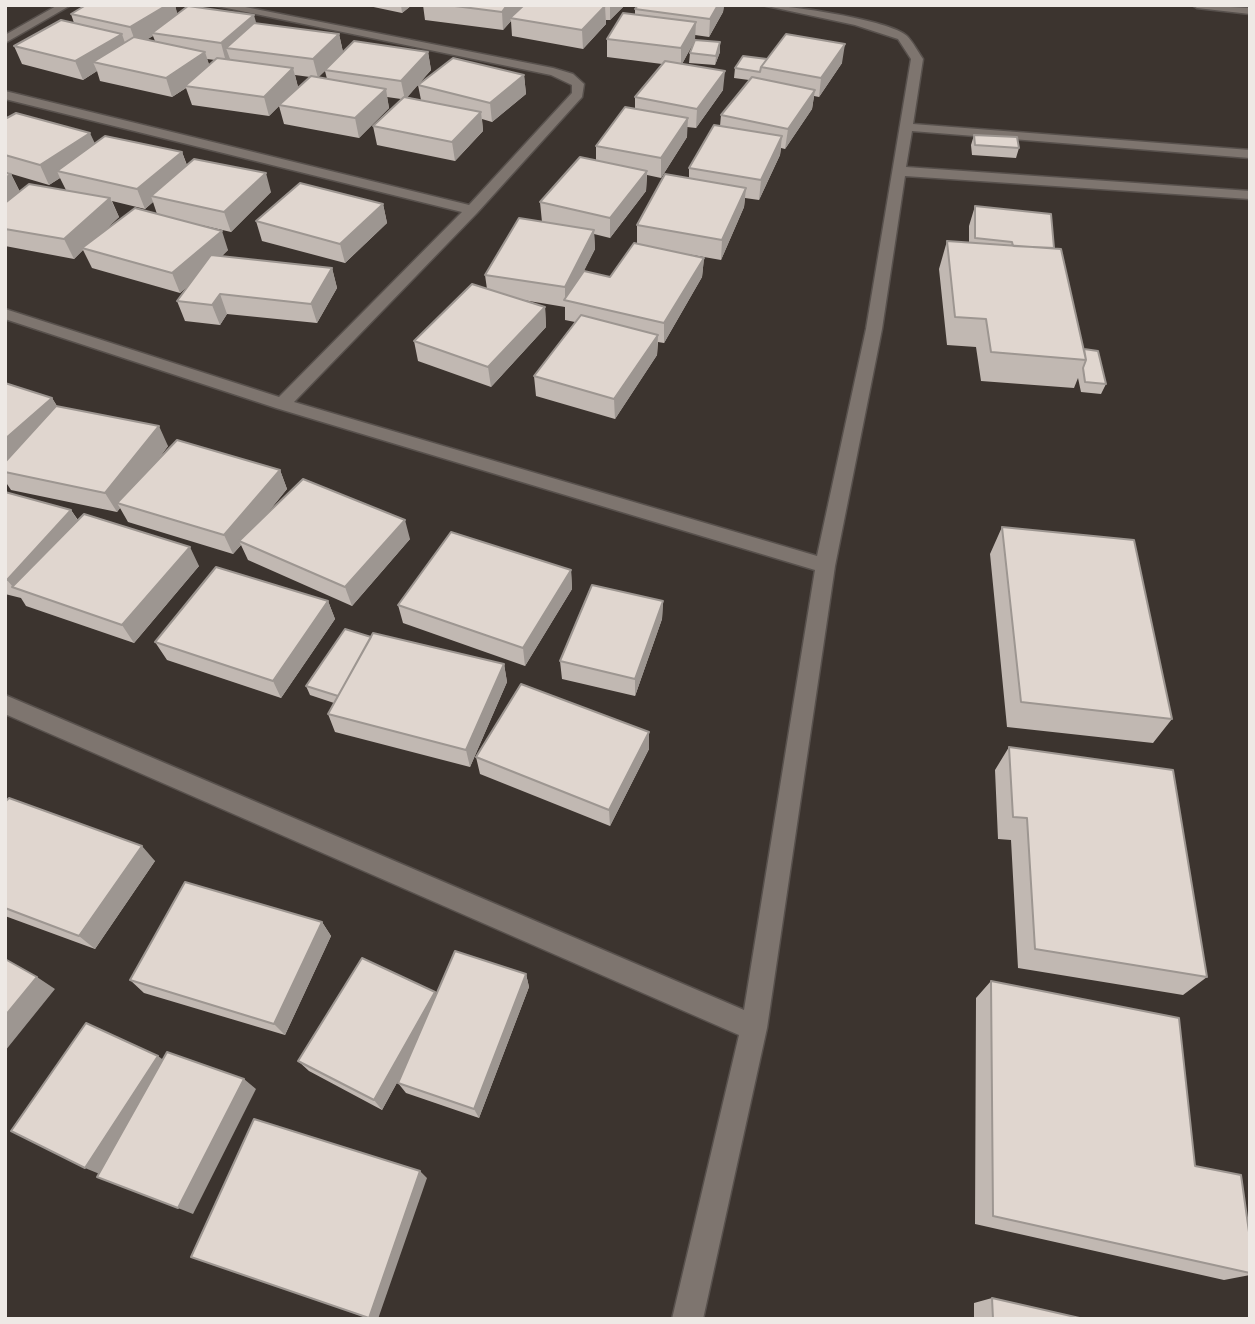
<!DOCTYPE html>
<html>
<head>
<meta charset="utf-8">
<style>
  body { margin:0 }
  #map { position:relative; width:1255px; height:1324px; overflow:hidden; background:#3c342f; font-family:"Sofia Sans Condensed",sans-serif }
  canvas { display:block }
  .frame { position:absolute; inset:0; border:7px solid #eee9e5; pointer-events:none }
</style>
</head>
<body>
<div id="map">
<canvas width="1255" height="1324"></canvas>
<div class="frame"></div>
</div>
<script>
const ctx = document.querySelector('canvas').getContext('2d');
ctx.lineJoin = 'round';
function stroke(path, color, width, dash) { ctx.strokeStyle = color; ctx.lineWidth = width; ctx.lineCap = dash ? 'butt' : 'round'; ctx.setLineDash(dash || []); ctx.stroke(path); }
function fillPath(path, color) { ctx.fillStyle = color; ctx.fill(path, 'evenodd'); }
const lane = new Path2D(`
  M 1192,5 L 1250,8 L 1250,14 L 1197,8 Z`);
const street = new Path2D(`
  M 58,5 L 71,5 L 5,43 L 5,35 Z
  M 212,5 L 235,5 L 553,68 L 573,74 L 584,84 L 582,97 L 477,213 L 294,402 L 817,556 L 866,329 L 911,59 L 898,39 L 855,25 L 762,5 C 788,5 890,20 907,36 C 913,42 918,52 923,59 L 913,124 L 1250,150 L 1250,158 L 912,131 L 906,167 L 1250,191 L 1250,199 L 905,176 L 882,329 L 835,566 L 767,1028 L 703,1319 L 672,1319 L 739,1035 L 5,714 L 5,695 L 744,1010 L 815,570 L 276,408 L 5,319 L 5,309 L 279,397 L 462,212 L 5,99 L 5,91 L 469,205 L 572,93 L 572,85 L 551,75 Z`);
stroke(lane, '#58514d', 3);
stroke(street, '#58514d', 3);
fillPath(lane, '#7e756f');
fillPath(street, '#7e756f');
fillPath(new Path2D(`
  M 86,5 L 175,5 L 177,14 L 339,34 L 343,52 L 428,52 L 431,70 L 407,97 L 421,100 L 418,85 L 524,75 L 526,94 L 492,122 L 482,119 L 483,131 L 455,161 L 377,145 L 373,126 L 401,99 L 387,97 L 389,108 L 359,138 L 284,124 L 279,106 L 269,116 L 192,105 L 186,88 L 172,97 L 100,81 L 97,71 L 83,80 L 22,64 L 14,46 L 74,23 L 71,14 ZM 153,36 L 155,41 L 147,39 ZM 207,59 L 215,60 L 209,65 ZM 325,71 L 327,79 L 318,77 ZM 295,75 L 310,77 L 290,95 L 298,87 Z
  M 364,5 L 412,5 L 402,13 Z
  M 423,5 L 522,5 L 522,7 L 524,5 L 625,5 L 610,20 L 606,20 L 606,24 L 583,49 L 512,36 L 511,21 L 503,30 L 425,20 Z
  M 638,5 L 724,5 L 723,12 L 709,37 L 695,35 L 695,40 L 682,64 L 723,90 L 696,128 L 687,127 L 687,137 L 661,178 L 647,175 L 646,191 L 610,238 L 594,234 L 595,249 L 582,274 L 610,277 L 637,243 L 637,225 L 689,178 L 689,168 L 720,126 L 721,115 L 749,80 L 734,78 L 735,68 L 767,59 L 842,63 L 819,97 L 814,96 L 812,109 L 785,149 L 781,148 L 780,155 L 759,200 L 745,198 L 744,207 L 721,260 L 687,254 L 704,258 L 702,277 L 664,343 L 658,342 L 657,355 L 615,419 L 536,396 L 534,376 L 575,322 L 565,320 L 565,307 L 523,300 L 545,307 L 546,327 L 491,387 L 418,361 L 414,341 L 487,289 L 485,275 L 542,222 L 540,202 L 596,160 L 596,146 L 635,109 L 635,97 L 662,64 L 607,57 L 607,39 L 635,15 L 635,9 Z
  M 720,42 L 720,52 L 715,65 L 689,63 L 690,53 Z
  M 5,113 L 8,118 L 95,143 L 182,152 L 187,165 L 271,192 L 231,232 L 201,225 L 228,250 L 222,256 L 332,268 L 337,288 L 317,323 L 227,314 L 220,325 L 185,321 L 177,301 L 189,285 L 180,293 L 92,268 L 83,250 L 74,259 L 5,246 L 5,173 L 11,174 L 20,192 L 66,190 L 60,178 L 49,185 L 5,172 ZM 112,201 L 145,209 L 153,202 L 157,214 L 103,232 L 119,217 Z
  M 974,135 L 1019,148 L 1016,158 L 972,155 L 971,145 Z
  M 383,204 L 387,223 L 345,263 L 262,241 L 256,221 Z
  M 975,206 L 1054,248 L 1084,349 L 1106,384 L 1101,394 L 1081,392 L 1078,378 L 1074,388 L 981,381 L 976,347 L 947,345 L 939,269 L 947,241 L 969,243 L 969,226 Z
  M 52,398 L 57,406 L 168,446 L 157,461 L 280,470 L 287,489 L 265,516 L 410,539 L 352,606 L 248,560 L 241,545 L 233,554 L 128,522 L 120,508 L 117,512 L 11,490 L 5,481 L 5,472 Z
  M 5,492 L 71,510 L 78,520 L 199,566 L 134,643 L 26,606 L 21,598 L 5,594 Z
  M 1002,527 L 1172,719 L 1153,743 L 1007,727 L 990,554 Z
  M 571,570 L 572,589 L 525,666 L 403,623 L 398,605 Z
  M 328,601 L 335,619 L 281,698 L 167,660 L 155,642 Z
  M 663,601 L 662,619 L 635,696 L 562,679 L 560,661 Z
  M 371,637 L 504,664 L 507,682 L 470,767 L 335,732 L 328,714 L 334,703 L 310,695 L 306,686 Z
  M 649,732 L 649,749 L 610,826 L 480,774 L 476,757 Z
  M 1009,747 L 1207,977 L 1183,995 L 1018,968 L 1011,840 L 998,839 L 995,770 Z
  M 5,802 L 155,861 L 95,949 L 5,916 Z
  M 322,922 L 331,936 L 285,1035 L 144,993 L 130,980 Z
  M 526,974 L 529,987 L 479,1118 L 406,1093 L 398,1083 L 404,1070 L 382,1110 L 309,1071 L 298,1061 L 436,995 Z
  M 991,981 L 1195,1166 L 1250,1239 L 1250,1275 L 1224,1280 L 975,1224 L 976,998 Z
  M 992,1298 L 1084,1319 L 974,1319 L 974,1303 Z`), '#c1b8b2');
fillPath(new Path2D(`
  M 167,5 L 175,5 L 179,20 L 152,33 L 153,36 L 137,46 L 130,27 Z
  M 401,5 L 412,5 L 402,13 Z
  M 507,5 L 522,5 L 522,7 L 510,18 L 511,21 L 503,30 L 502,12 Z
  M 610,5 L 625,5 L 610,20 Z
  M 718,5 L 724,5 L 723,12 L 709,37 L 710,19 Z
  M 605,6 L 606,24 L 583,49 L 582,30 Z
  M 254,15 L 259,33 L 226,48 L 230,59 L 226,62 L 221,43 Z
  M 696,22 L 695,40 L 681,66 L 681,48 Z
  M 122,34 L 128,52 L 93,62 L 97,71 L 83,80 L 75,61 Z
  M 339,34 L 343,52 L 318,78 L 313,59 Z
  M 720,42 L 720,52 L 715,65 L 716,56 Z
  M 845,44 L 842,63 L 819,97 L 821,78 Z
  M 205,52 L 211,70 L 185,86 L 186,88 L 172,97 L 166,78 Z
  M 428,52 L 431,70 L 405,100 L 401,81 Z
  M 293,68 L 298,87 L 269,116 L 264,97 Z
  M 725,71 L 723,90 L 696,128 L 697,109 Z
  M 524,75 L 526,94 L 492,122 L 490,103 Z
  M 386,89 L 389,108 L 359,138 L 355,118 Z
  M 815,90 L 812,109 L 785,149 L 788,129 Z
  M 481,112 L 483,131 L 455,161 L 452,142 Z
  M 688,118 L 687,137 L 661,178 L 661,158 Z
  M 90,133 L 99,152 L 57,171 L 60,178 L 49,185 L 40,165 Z
  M 782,136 L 780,155 L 759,200 L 761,180 Z
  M 182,152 L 189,172 L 151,196 L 153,202 L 145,209 L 137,189 Z
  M 647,171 L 646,191 L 610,238 L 610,218 Z
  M 266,173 L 271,192 L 231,232 L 224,212 Z
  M 11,174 L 21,194 L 5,205 L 5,178 Z
  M 746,188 L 744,207 L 721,260 L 722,240 Z
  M 110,198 L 119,217 L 85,249 L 82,248 L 83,250 L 74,259 L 64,239 Z
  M 383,204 L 387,223 L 345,263 L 340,244 Z
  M 594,230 L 595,249 L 569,301 L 565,300 L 565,287 Z
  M 222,231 L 228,250 L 180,293 L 172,273 Z
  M 704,258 L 702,277 L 664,343 L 664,323 Z
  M 332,268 L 337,288 L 317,323 L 311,304 Z
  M 220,294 L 227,314 L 220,325 L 212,305 Z
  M 545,307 L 546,327 L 491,387 L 488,367 Z
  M 658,335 L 657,355 L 615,419 L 614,399 Z
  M 52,398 L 64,418 L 5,470 L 5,439 Z
  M 159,426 L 168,446 L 123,505 L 117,503 L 120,508 L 117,512 L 105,493 Z
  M 280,470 L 287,489 L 243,543 L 239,541 L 241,545 L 233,554 L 224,535 Z
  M 71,510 L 83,529 L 13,587 L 7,580 Z
  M 405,520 L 410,539 L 352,606 L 345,587 Z
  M 190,547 L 199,566 L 134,643 L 122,625 Z
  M 571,570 L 572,589 L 525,666 L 523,648 Z
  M 328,601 L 335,619 L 281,698 L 273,681 Z
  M 663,601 L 662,619 L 635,696 L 635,679 Z
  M 504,664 L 507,682 L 470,767 L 466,750 Z
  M 649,732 L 649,749 L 610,826 L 609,810 Z
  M 142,846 L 155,861 L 95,949 L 79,936 Z
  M 322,922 L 331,936 L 285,1035 L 274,1024 Z
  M 526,974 L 529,987 L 479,1118 L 474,1109 Z
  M 37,977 L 55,989 L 5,1051 L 5,1016 Z
  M 435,992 L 440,1004 L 382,1110 L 374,1100 Z
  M 158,1056 L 173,1067 L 102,1175 L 85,1168 Z
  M 244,1079 L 256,1089 L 193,1214 L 178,1208 Z
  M 420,1171 L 427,1178 L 378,1319 L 369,1318 Z`), '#9d9691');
const building = new Path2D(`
  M 86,5 L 167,5 L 130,27 L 71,14 Z
  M 447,5 L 507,5 L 502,12 Z
  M 524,5 L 599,5 L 605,6 L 582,30 L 510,18 Z
  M 638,5 L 718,5 L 710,19 L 635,9 Z
  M 188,6 L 254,15 L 221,43 L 152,33 Z
  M 623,13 L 696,22 L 681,48 L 607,39 Z
  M 61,20 L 122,34 L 75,61 L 14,46 Z
  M 254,23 L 339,34 L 313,59 L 226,48 Z
  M 786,34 L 845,44 L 821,78 L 761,67 Z
  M 134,37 L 205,52 L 166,78 L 93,62 Z
  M 695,40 L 720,42 L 716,56 L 690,53 Z
  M 354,41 L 428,52 L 401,81 L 325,70 Z
  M 743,56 L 767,59 L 761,67 L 760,72 L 735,68 Z
  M 217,58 L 293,68 L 264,97 L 185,86 Z
  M 453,58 L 524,75 L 490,103 L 418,85 Z
  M 665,61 L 725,71 L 697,109 L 635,97 Z
  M 311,76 L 386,89 L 355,118 L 279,105 Z
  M 752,77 L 815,90 L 788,129 L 721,115 Z
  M 404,97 L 481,112 L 452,142 L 373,126 Z
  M 625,107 L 688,118 L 661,158 L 596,146 Z
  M 16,113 L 90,133 L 40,165 L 5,155 L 5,119 Z
  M 714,125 L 782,136 L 761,180 L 689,168 Z
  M 974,135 L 1017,137 L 1019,148 L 975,145 Z
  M 105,136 L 182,152 L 137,189 L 57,171 Z
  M 580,157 L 647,171 L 610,218 L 540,202 Z
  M 194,159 L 266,173 L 224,212 L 151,196 Z
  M 5,173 L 11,174 L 5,178 Z
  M 665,174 L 746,188 L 722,240 L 637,225 Z
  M 300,183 L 383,204 L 340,244 L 256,221 Z
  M 29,184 L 110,198 L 64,239 L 5,229 L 5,203 Z
  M 975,206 L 1051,214 L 1054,248 L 1013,246 L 1012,242 L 975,238 Z
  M 135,208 L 222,231 L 172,273 L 82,248 Z
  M 519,218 L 594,230 L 565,287 L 485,275 Z
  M 947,241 L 1061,249 L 1086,360 L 991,352 L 986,319 L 955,317 Z
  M 634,243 L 704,258 L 664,323 L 564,300 L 584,271 L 610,277 Z
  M 211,255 L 332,268 L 311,304 L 220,294 L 212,305 L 177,301 Z
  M 472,284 L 545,307 L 488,367 L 414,341 Z
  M 581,315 L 658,335 L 614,399 L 534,376 Z
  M 1084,349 L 1098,351 L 1106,384 L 1085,382 L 1083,368 L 1086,360 Z
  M 5,383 L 52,398 L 5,439 Z
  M 56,406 L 159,426 L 105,493 L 5,472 L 5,462 Z
  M 177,440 L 280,470 L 224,535 L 117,503 Z
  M 303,479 L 405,520 L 345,587 L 239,541 Z
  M 5,492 L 71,510 L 7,580 L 5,579 Z
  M 84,514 L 190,547 L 122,625 L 12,587 Z
  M 1002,527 L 1134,540 L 1172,719 L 1021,702 Z
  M 451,532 L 571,570 L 523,648 L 398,605 Z
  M 216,567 L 328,601 L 273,681 L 155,642 Z
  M 592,585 L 663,601 L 635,679 L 560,661 Z
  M 345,629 L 371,637 L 338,696 L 306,686 Z
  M 373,633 L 504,664 L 466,750 L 328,714 Z
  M 521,684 L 649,732 L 609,810 L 476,757 Z
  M 1009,747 L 1173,770 L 1207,977 L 1035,949 L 1027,818 L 1013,817 Z
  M 9,798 L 142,846 L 79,936 L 5,908 L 5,802 Z
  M 185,882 L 322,922 L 274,1024 L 130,980 Z
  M 455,951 L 526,974 L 474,1109 L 398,1083 Z
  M 362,958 L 435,992 L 374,1100 L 298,1061 Z
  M 5,959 L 37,977 L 5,1016 Z
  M 991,981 L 1179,1018 L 1195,1166 L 1241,1175 L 1250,1239 L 1250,1273 L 993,1216 Z
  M 86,1023 L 158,1056 L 85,1168 L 11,1131 Z
  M 167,1052 L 244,1079 L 178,1208 L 97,1177 Z
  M 254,1119 L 420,1171 L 369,1318 L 191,1257 Z
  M 992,1298 L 1084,1319 L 993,1319 Z`);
fillPath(building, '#e0d6cf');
stroke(building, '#9d9691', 2);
</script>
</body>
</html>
